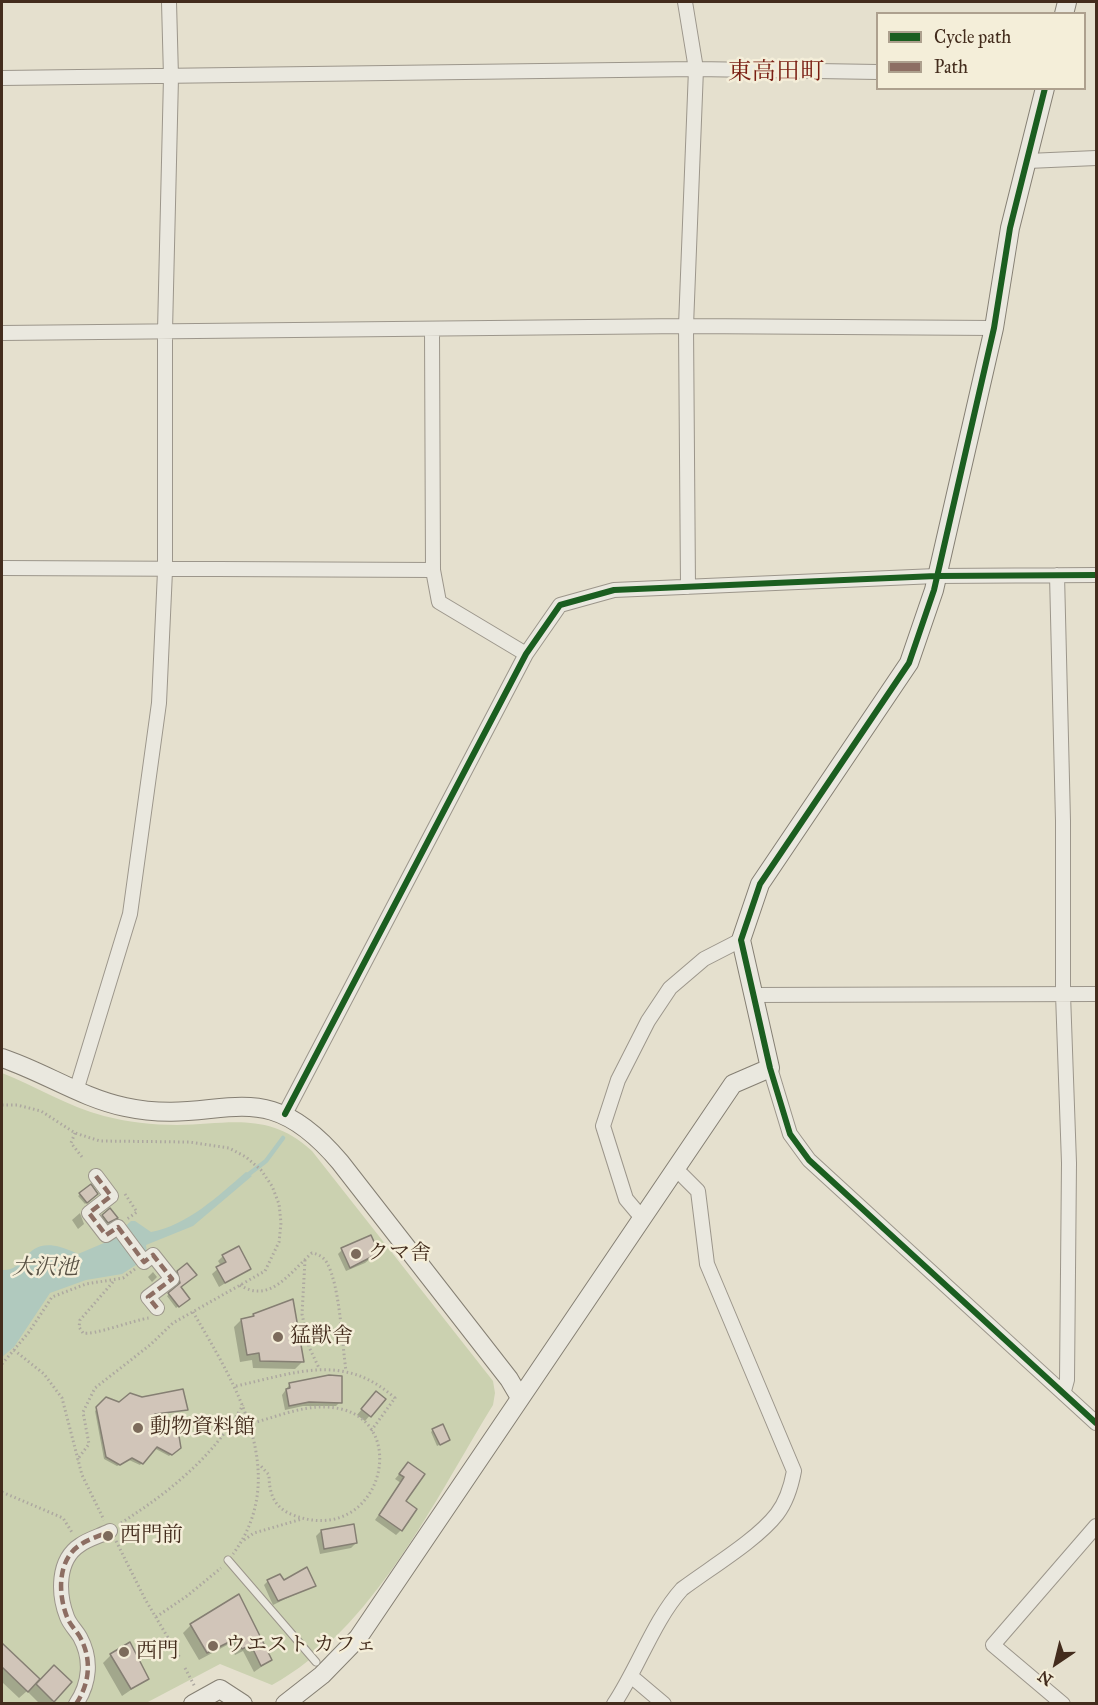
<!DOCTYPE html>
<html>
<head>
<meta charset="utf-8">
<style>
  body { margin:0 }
  #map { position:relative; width:1098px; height:1705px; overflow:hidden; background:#e5e0ce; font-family:"IM FELL Great Primer",serif }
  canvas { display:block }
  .frame { position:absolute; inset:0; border:3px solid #432c1d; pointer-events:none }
  .legend { position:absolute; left:876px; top:12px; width:210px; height:78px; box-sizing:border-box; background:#f4eed9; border:2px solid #ada08e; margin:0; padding:8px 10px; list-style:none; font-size:18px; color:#432c1d }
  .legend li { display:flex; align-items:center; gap:12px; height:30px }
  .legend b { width:30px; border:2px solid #ada08e }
  .north { position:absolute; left:1026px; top:1633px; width:60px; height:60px; -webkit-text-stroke:4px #f4eed9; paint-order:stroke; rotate:215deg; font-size:16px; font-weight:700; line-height:24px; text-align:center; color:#432c1d }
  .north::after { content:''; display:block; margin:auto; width:21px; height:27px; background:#432c1d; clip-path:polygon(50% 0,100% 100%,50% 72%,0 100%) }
</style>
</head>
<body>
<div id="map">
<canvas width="1098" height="1705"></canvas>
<div class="frame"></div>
<ul class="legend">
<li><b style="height:8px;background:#1b5e20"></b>Cycle path</li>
<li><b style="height:8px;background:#8d6e63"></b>Path</li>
</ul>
<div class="north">N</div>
</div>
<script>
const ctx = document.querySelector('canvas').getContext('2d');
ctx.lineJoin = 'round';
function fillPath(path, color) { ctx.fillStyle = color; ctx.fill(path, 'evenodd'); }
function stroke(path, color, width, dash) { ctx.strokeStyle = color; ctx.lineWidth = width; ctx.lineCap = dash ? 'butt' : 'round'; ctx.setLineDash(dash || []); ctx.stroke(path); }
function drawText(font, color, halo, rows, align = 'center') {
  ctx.font = font + ' "IM FELL Great Primer","Noto Serif JP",serif'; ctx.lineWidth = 5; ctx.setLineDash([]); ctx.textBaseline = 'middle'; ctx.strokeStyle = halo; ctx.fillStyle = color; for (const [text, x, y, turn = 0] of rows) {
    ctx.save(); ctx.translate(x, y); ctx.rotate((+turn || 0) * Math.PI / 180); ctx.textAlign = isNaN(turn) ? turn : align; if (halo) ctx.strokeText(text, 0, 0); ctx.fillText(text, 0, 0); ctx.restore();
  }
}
fillPath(new Path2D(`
  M 2,1073 C 36,1086 68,1107 104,1116 C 127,1122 153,1125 177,1125 C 229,1124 269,1111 312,1151 L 493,1381 L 495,1393 L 493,1405 C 434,1501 373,1630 272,1685 L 220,1664 L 146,1703 L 2,1703 Z`), '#cbd1b0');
fillPath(new Path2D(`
  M 246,1172 L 252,1176 L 193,1226 L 146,1245 L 147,1254 L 139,1263 L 122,1274 L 86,1280 L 50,1293 L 14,1347 L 2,1357 L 2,1270 C 31,1272 22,1227 78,1254 L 111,1240 L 131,1221 L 135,1221 L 151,1232 C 188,1225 218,1196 246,1172 Z`), '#b0c9be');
fillPath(new Path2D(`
  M 91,1186 L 96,1194 L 85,1204 L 78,1196 Z
  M 110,1210 L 114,1220 L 105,1224 L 101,1218 Z
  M 80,1213 L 84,1224 L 78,1229 L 72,1220 Z
  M 342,1250 L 377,1253 L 365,1263 L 346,1271 L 338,1254 Z
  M 223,1256 L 250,1268 L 219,1287 L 212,1274 L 221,1266 L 218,1261 Z
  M 187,1265 L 179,1287 L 186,1301 L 176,1308 L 167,1296 L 179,1286 L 176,1274 Z
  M 153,1272 L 157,1277 L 152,1282 L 148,1277 Z
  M 254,1315 L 302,1362 L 295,1369 L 253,1368 L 252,1360 L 240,1362 L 234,1327 L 241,1320 Z
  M 290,1384 L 340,1402 L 336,1406 L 303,1406 L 285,1410 L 282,1395 Z
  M 371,1398 L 384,1399 L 365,1421 L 357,1415 Z
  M 107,1399 L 120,1404 L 186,1410 L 154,1415 L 177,1449 L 169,1456 L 154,1448 L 140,1465 L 129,1460 L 117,1466 L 104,1459 L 95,1411 Z
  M 433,1430 L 448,1440 L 437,1446 L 431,1432 Z
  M 408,1464 L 401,1530 L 396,1535 L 375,1520 L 401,1483 L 395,1479 Z
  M 321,1531 L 356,1543 L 351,1548 L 320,1554 L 316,1536 Z
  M 268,1581 L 283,1582 L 314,1585 L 273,1605 L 264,1585 Z
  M 238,1596 L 271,1660 L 254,1672 L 243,1651 L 235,1655 L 229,1644 L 199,1660 L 183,1633 L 191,1625 Z
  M 2,1645 L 39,1681 L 70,1682 L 50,1704 L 40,1704 L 27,1691 L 19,1698 L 2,1682 Z
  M 111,1655 L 147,1679 L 122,1696 L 103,1663 Z`), '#0003');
stroke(new Path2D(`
  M 245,1177 L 266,1161 L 283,1138`), '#b0c9be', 4.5);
const building = new Path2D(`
  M 91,1184 L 98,1194 L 87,1203 L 79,1193 Z
  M 110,1208 L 118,1218 L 108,1223 L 102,1215 Z
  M 371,1235 L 379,1253 L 350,1268 L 341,1248 Z
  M 239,1246 L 251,1269 L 225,1283 L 216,1267 L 226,1262 L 222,1255 Z
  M 187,1263 L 197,1275 L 181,1287 L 190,1299 L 179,1307 L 168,1293 L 180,1283 L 177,1271 Z
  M 293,1299 L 304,1362 L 260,1361 L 259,1353 L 247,1355 L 241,1319 L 254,1316 L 253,1314 Z
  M 329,1375 L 342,1376 L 342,1403 L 309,1402 L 289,1406 L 286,1389 L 290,1388 L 289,1383 Z
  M 183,1389 L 188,1410 L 155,1414 L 178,1430 L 181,1448 L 172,1455 L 157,1447 L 143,1464 L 132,1458 L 120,1465 L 106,1457 L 96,1407 L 106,1397 L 119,1402 L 130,1393 L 142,1397 Z
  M 376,1391 L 386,1399 L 371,1417 L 361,1409 Z
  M 443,1424 L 450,1440 L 440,1445 L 432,1429 Z
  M 408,1462 L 425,1474 L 406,1501 L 417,1509 L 402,1531 L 379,1515 L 404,1477 L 399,1474 Z
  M 354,1524 L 357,1543 L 324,1549 L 321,1530 Z
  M 307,1567 L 316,1586 L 278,1601 L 267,1580 L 280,1574 L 284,1580 Z
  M 239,1594 L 272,1660 L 261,1666 L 251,1645 L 242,1649 L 237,1638 L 207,1653 L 190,1624 Z
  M 130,1642 L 149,1679 L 131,1689 L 110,1654 Z
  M 2,1643 L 40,1679 L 28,1692 L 2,1667 Z
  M 54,1665 L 72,1682 L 54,1702 L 36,1684 Z`);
fillPath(building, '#d1c5b9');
stroke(building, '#857f73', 1.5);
const lane = new Path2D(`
  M 228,1560 L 316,1662`);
const street = new Path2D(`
  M 685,2 L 696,69 L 686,326 L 688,587
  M 2,78 L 696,69 L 878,72
  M 1028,161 L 1096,158
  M 432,330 L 433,570 L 439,602 L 526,654
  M 2,333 L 686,326 L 994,328
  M 2,568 L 433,570
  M 1057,575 L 1063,821 L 1063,994 L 1069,1163 L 1067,1380 L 1064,1391
  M 752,995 L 1096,994
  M 770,1068 L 790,1134 L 809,1160 L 1096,1423
  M 76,1091 L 130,914 L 159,703 L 165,571 L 165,331 L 171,77 L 169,2
  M 285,1114 L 526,654 L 560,605 L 614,590 L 936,576 L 1096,575
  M 96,1176 L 111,1196 L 89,1213 L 106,1235 L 118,1227 L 144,1262 L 153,1255 L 172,1279 L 148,1297 L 157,1308
  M 642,1218 L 626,1199 L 603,1126 L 618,1080 L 648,1021 L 670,988 L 704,959 L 741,940
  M 632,1677 L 664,1704
  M 76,1704 C 90,1683 92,1659 80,1637 C 76,1630 70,1625 67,1617 C 58,1594 57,1560 80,1545 C 88,1539 100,1536 110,1531
  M 614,1704 C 638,1668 654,1620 682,1589 C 710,1568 757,1540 777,1514 C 787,1501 791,1487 794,1471 L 707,1264 L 698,1191 L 675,1168
  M 1063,1704 L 993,1645 L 1096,1526`);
const secondary = new Path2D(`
  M 1064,14 L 1067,2
  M 2,1058 C 44,1072 82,1098 125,1107 C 221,1128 260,1067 340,1162 L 509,1379 L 519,1396
  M 193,1704 L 220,1689 L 243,1704
  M 285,1704 L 322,1675 L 358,1638 L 733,1084 L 770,1068 L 741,940 L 760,884 L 909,663 L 934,590 L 994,328 L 1010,228 L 1045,88`);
stroke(lane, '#9c968b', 9);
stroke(street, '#9c968b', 16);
stroke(secondary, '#857f73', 20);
stroke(new Path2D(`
  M 2,1105 L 17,1105 L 41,1111 L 75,1133 L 100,1141 L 189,1142 L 229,1148 L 246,1157 L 261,1170 L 272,1186 L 279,1204 L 281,1223 L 279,1242 L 265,1271 L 173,1323 L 150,1345 L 95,1388 L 83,1412 L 89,1444 L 77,1460
  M 75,1133 L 71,1143 L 82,1157
  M 125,1194 L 137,1212 L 127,1219
  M 305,1260 L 302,1314 L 309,1347 L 319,1368
  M 113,1282 L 80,1320 L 79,1327 L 83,1333 C 92,1336 134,1320 149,1318
  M 240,1285 C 270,1305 291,1271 312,1253 C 318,1254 324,1257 327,1263 C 340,1286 342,1343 346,1371
  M 193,1312 C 235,1384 292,1474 233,1554
  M 14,1350 L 44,1374 L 62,1398 L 82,1475 L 104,1520
  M 2,1364 L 29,1332 L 52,1297 L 86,1284 L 123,1278 L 135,1269
  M 236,1386 C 296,1373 343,1352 395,1398 L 371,1431
  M 249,1424 C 273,1418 301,1406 325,1407 C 417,1409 384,1550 293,1515 C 274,1508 269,1493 269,1475 L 260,1465
  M 2,1492 L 63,1518 L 73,1534
  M 121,1523 C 171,1491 213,1457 243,1405
  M 244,1540 L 254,1533 L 302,1519
  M 116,1541 L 145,1599 L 180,1658
  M 156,1617 L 187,1596 L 221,1568
  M 185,1668 L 195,1687`), '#ada8a0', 3, [1.5, 3]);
stroke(lane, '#eae8df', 7);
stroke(street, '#eae8df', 14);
stroke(secondary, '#eae8df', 18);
stroke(new Path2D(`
  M 96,1176 L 111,1196 L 89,1213 L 106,1235 L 118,1227 L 144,1262 L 153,1255 L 172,1279 L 148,1297 L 157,1308
  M 76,1704 C 90,1683 92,1659 80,1637 C 76,1630 70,1625 67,1617 C 58,1594 57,1560 80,1545 C 88,1539 100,1536 110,1531`), '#8d6e63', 4.5, [9, 4.5]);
stroke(new Path2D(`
  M 1045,88 L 1010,228 L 994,328 L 934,590 L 909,663 L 760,884 L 741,940 L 770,1068 L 790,1134 L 809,1160 L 1096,1423
  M 285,1114 L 526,654 L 560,605 L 614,590 L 936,576 L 1096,575`), '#1b5e20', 6);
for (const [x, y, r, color] of [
  [356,1254,6,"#7c6b5b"],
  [278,1337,6,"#7c6b5b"],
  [138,1428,6,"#7c6b5b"],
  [108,1536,6,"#7c6b5b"],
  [213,1646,6,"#7c6b5b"],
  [124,1652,6,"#7c6b5b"]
]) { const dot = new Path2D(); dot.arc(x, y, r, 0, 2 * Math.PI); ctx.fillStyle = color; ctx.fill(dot); stroke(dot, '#f4eed9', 2); }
drawText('21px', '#432c1d', '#f4eed9', [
  ["クマ舎",368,1254],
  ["猛獣舎",290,1337],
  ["動物資料館",150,1428],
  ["西門前",120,1536],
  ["ウエスト カフェ",225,1646],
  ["西門",136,1652]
], 'left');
drawText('italic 22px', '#585144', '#f4eed9', [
  ["大沢池",45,1269]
]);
drawText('24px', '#7a1f14', '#f4eed9', [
  ["東高田町",776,73]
]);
</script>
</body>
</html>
